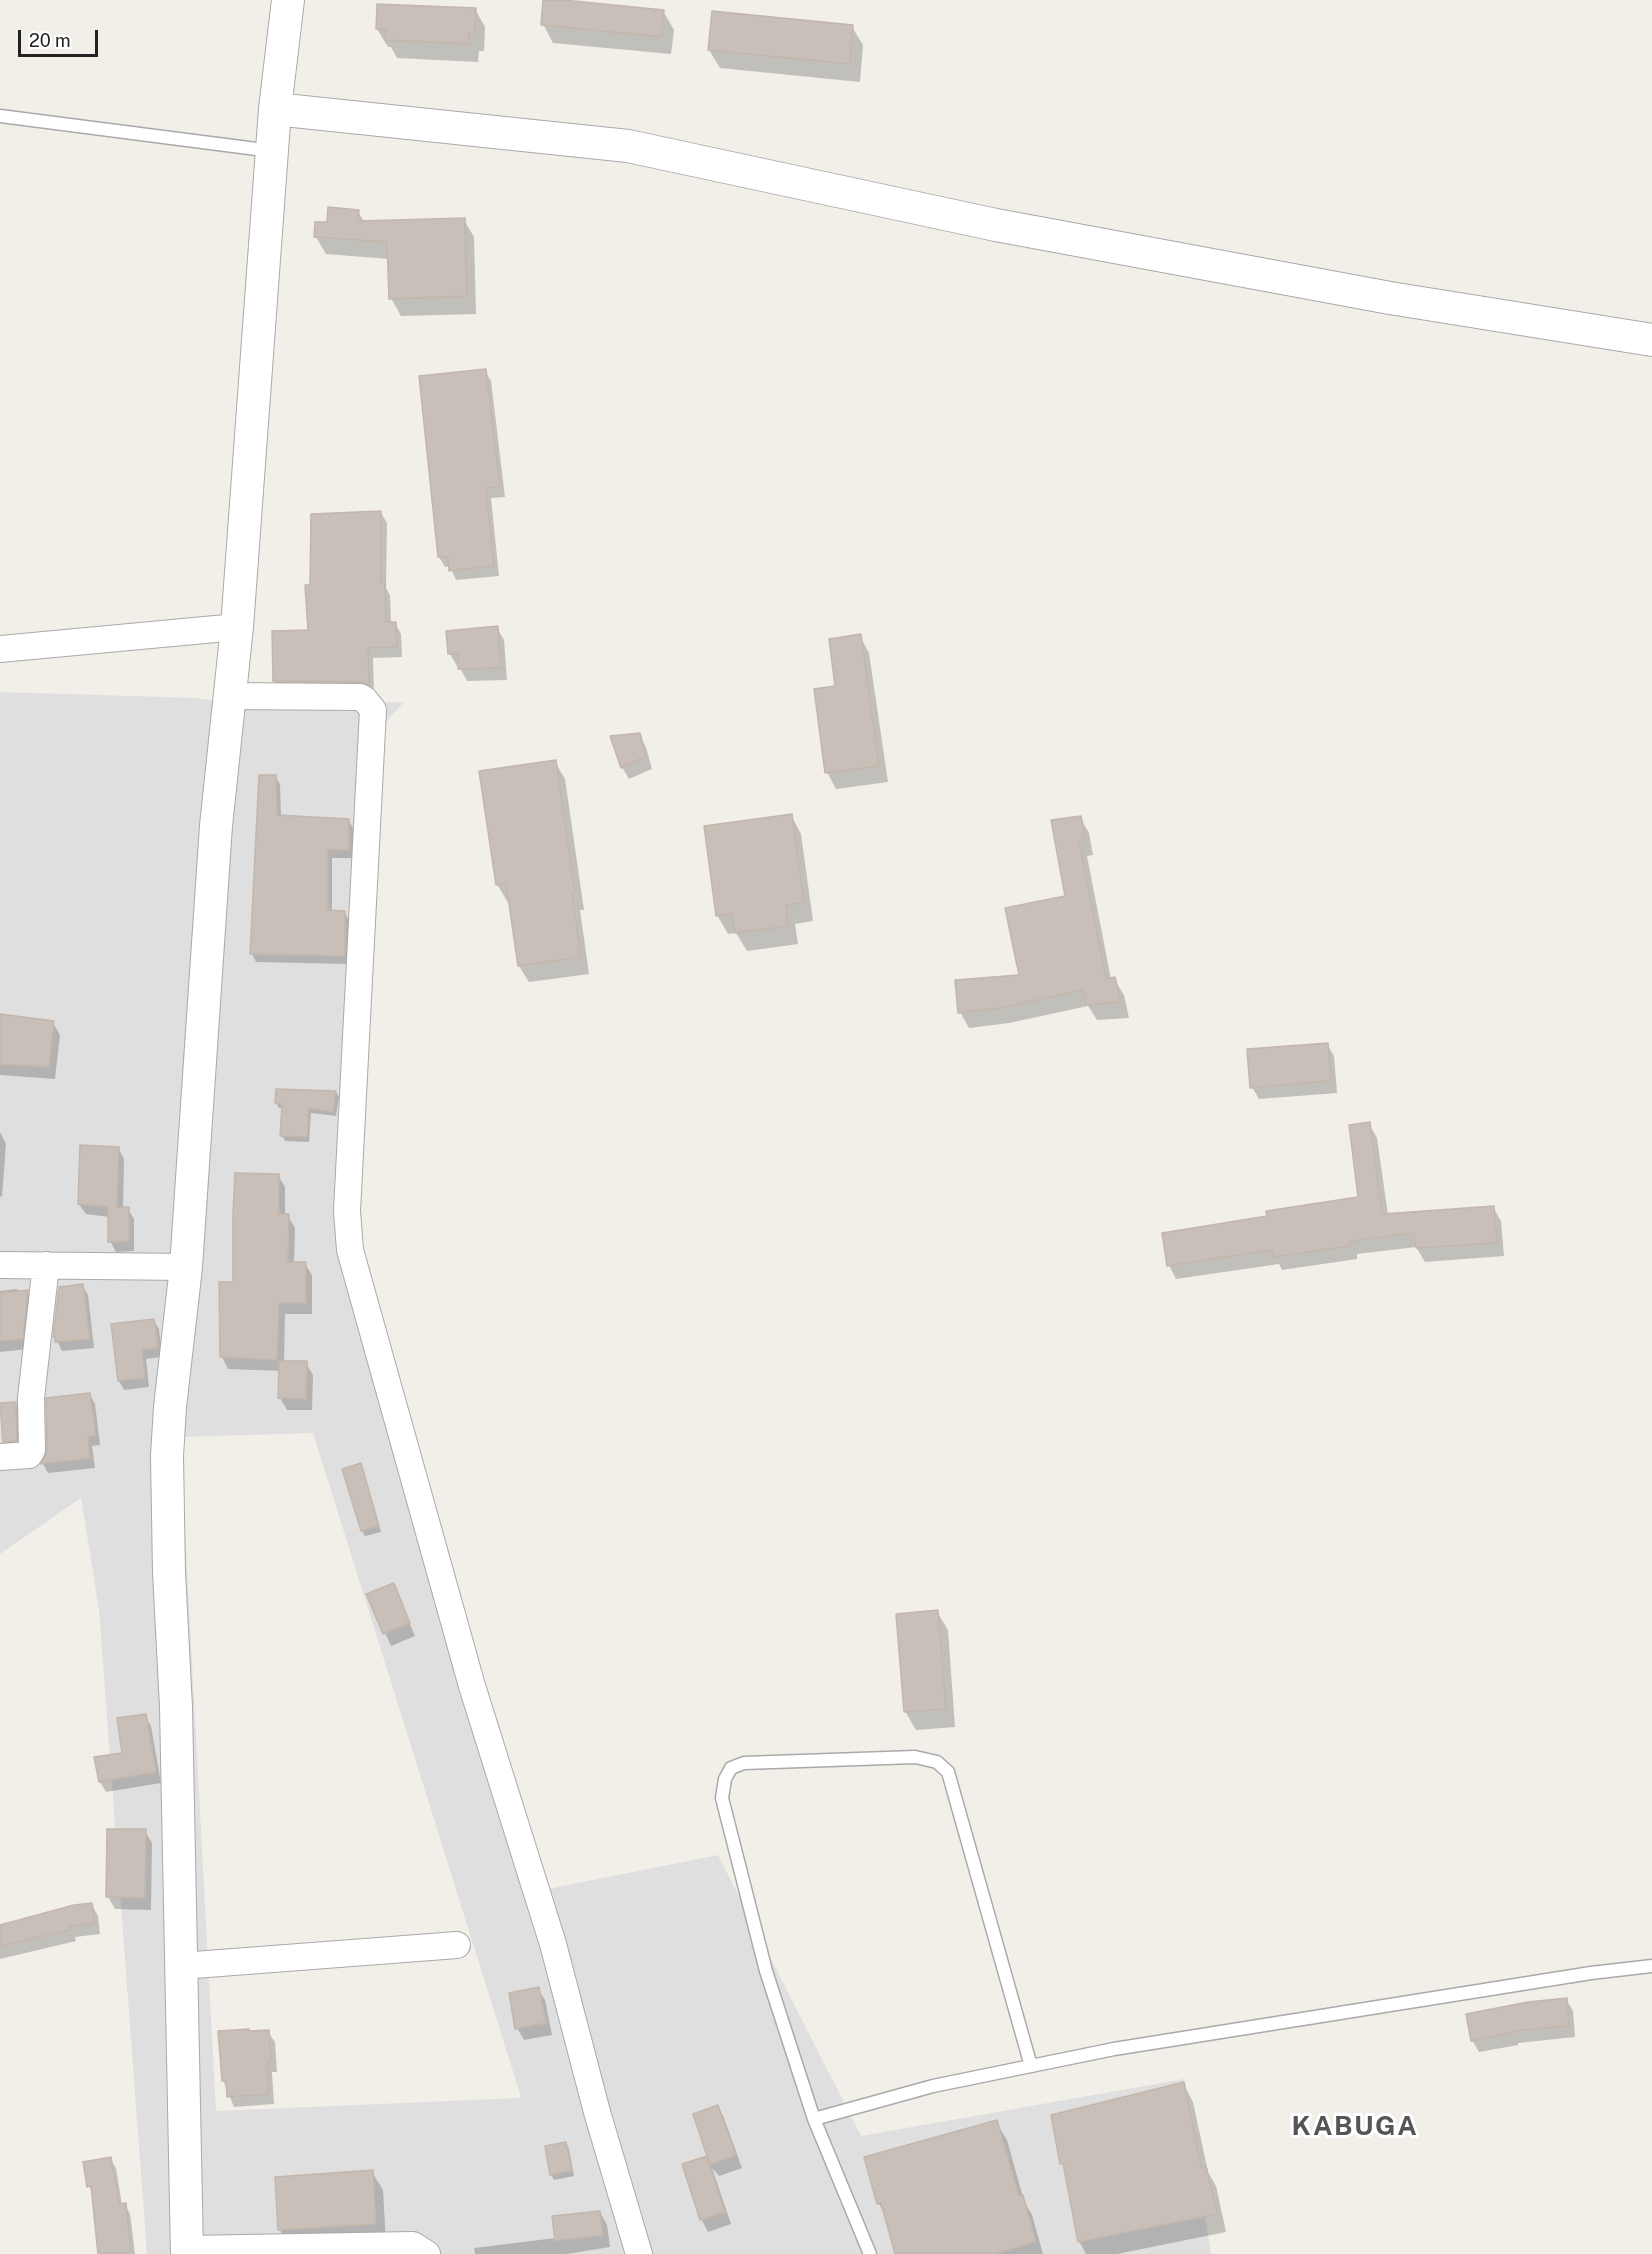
<!DOCTYPE html>
<html>
<head>
<meta charset="utf-8">
<style>
  body { margin:0 }
  #map { position:relative; width:1652px; height:2254px; overflow:hidden; background:#f2efe9; font-family:"Public Sans",sans-serif }
  canvas { display:block }
  .scale { position:absolute; left:18px; top:30px; width:80px; height:27px; box-sizing:border-box; border:3px solid #222; border-top:0; padding-left:8px; font-size:18px; line-height:21px; white-space:nowrap; color:#222; -webkit-text-stroke:4px #fff; paint-order:stroke }
</style>
</head>
<body>
<div id="map">
<canvas width="1652" height="2254"></canvas>
<div class="scale">20 m</div>
</div>
<script>
const ctx = document.querySelector('canvas').getContext('2d');
ctx.lineJoin = 'round';
function fillPath(path, color) { ctx.fillStyle = color; ctx.fill(path, 'evenodd'); }
function stroke(path, color, width, dash) { ctx.strokeStyle = color; ctx.lineWidth = width; ctx.lineCap = dash ? 'butt' : 'round'; ctx.setLineDash(dash || []); ctx.stroke(path); }
function drawText(font, color, halo, rows, align = 'center') {
  ctx.font = font + ' "Public Sans",sans-serif'; ctx.lineWidth = 6; ctx.setLineDash([]); ctx.textBaseline = 'middle'; ctx.strokeStyle = halo; ctx.fillStyle = color; for (const [text, x, y, turn = 0] of rows) {
    ctx.save(); ctx.translate(x, y); ctx.rotate((+turn || 0) * Math.PI / 180); ctx.textAlign = isNaN(turn) ? turn : align; if (halo) ctx.strokeText(text, 0, 0); ctx.fillText(text, 0, 0); ctx.restore();
  }
}
fillPath(new Path2D(`
  M 0,692 L 197,698 L 240,705 L 404,702 L 378,730 L 343,1241 L 532,1892 L 718,1855 L 861,2136 L 1184,2079 L 1211,2254 L 147,2254 L 99,1610 L 81,1498 L 0,1554 ZM 313,1433 L 521,2097 L 520,2098 L 216,2111 L 180,1437 Z`), '#e0dfdf');
fillPath(new Path2D(`
  M 545,0 L 663,11 L 674,30 L 671,54 L 553,43 L 543,24 Z
  M 475,9 L 485,27 L 484,51 L 479,51 L 478,62 L 397,58 L 391,47 L 388,47 L 377,29 Z
  M 852,27 L 863,45 L 860,82 L 720,68 L 709,50 Z
  M 358,211 L 364,222 L 464,220 L 474,237 L 476,314 L 401,316 L 391,298 L 389,259 L 326,254 L 316,237 L 328,223 Z
  M 485,371 L 491,381 L 505,497 L 491,498 L 499,576 L 456,580 L 450,566 L 445,567 L 439,557 Z
  M 381,513 L 387,523 L 386,588 L 390,595 L 391,623 L 395,623 L 401,634 L 402,657 L 373,658 L 374,694 L 281,691 L 275,681 L 310,632 L 311,586 Z
  M 497,628 L 504,640 L 507,680 L 467,681 L 459,666 L 457,666 L 450,654 Z
  M 860,636 L 869,653 L 888,782 L 836,789 L 827,772 L 837,687 Z
  M 639,735 L 646,747 L 652,769 L 629,779 L 622,767 Z
  M 555,762 L 565,779 L 584,910 L 580,910 L 589,974 L 529,982 L 519,966 L 510,900 L 507,901 L 497,884 Z
  M 260,776 L 275,776 L 280,784 L 281,817 L 348,820 L 353,828 L 353,858 L 332,858 L 332,912 L 344,912 L 349,920 L 349,964 L 256,962 L 252,954 Z
  M 791,815 L 801,834 L 813,921 L 795,924 L 798,944 L 747,951 L 736,933 L 728,934 L 717,915 Z
  M 1080,817 L 1089,833 L 1093,855 L 1087,856 L 1111,979 L 1114,979 L 1124,995 L 1129,1018 L 1097,1020 L 1088,1006 L 1009,1023 L 969,1028 L 960,1012 L 1021,976 L 1067,897 Z
  M 0,1016 L 53,1023 L 60,1035 L 55,1079 L 0,1075 Z
  M 1327,1044 L 1334,1056 L 1337,1093 L 1259,1099 L 1252,1087 Z
  M 336,1092 L 339,1097 L 336,1116 L 311,1113 L 309,1142 L 285,1141 L 282,1135 L 283,1108 L 279,1108 L 276,1102 Z
  M 1369,1124 L 1377,1138 L 1388,1215 L 1493,1207 L 1501,1221 L 1504,1256 L 1425,1262 L 1416,1247 L 1357,1254 L 1357,1259 L 1282,1270 L 1279,1264 L 1176,1279 L 1169,1265 L 1269,1218 L 1359,1198 Z
  M 0,1132 L 6,1144 L 2,1197 L 0,1196 Z
  M 118,1148 L 124,1159 L 123,1209 L 128,1209 L 134,1219 L 134,1251 L 116,1252 L 110,1241 L 110,1217 L 86,1214 L 79,1204 Z
  M 278,1175 L 285,1187 L 285,1216 L 288,1216 L 295,1228 L 294,1263 L 305,1264 L 312,1275 L 312,1314 L 285,1314 L 284,1362 L 306,1363 L 313,1375 L 312,1410 L 287,1410 L 280,1398 L 281,1371 L 228,1369 L 222,1357 L 235,1283 Z
  M 82,1285 L 88,1295 L 94,1348 L 62,1351 L 55,1337 Z
  M 17,1289 L 19,1293 L 27,1292 L 33,1302 L 28,1349 L 0,1352 L 0,1291 Z
  M 153,1320 L 159,1329 L 162,1357 L 146,1359 L 149,1387 L 124,1390 L 119,1381 Z
  M 90,1395 L 95,1404 L 100,1445 L 92,1446 L 95,1468 L 48,1473 L 43,1464 Z
  M 15,1403 L 22,1415 L 23,1452 L 11,1453 L 4,1441 L 0,1405 Z
  M 360,1464 L 381,1532 L 365,1536 L 362,1531 Z
  M 393,1585 L 415,1636 L 391,1646 L 368,1595 Z
  M 937,1612 L 948,1630 L 955,1727 L 916,1730 L 905,1711 Z
  M 145,1716 L 151,1726 L 161,1783 L 106,1792 L 100,1782 L 124,1754 Z
  M 145,1831 L 152,1843 L 151,1910 L 115,1909 L 108,1897 Z
  M 92,1905 L 98,1916 L 100,1934 L 75,1937 L 76,1941 L 0,1959 L 0,1925 Z
  M 538,1989 L 545,2000 L 552,2035 L 524,2040 L 517,2028 Z
  M 1566,1999 L 1573,2011 L 1575,2037 L 1518,2043 L 1518,2045 L 1479,2052 L 1472,2040 Z
  M 268,2032 L 275,2042 L 277,2072 L 272,2072 L 274,2104 L 234,2107 L 223,2080 L 249,2033 Z
  M 1183,2083 L 1193,2102 L 1208,2172 L 1216,2186 L 1226,2232 L 1117,2254 L 1086,2254 L 1079,2241 L 1066,2171 L 1062,2163 Z
  M 718,2106 L 724,2118 L 742,2168 L 719,2176 L 712,2168 L 731,2224 L 708,2232 L 702,2220 L 684,2165 L 706,2158 L 712,2165 L 695,2115 Z
  M 996,2122 L 1007,2140 L 1024,2201 L 1032,2215 L 1043,2254 L 897,2254 L 887,2218 L 879,2204 Z
  M 566,2144 L 569,2149 L 574,2176 L 554,2180 L 551,2174 Z
  M 110,2159 L 116,2168 L 122,2205 L 125,2205 L 130,2214 L 135,2254 L 100,2254 L 94,2195 L 89,2186 Z
  M 372,2172 L 383,2190 L 386,2242 L 290,2248 L 280,2230 Z
  M 600,2212 L 607,2225 L 610,2247 L 567,2254 L 475,2254 L 474,2248 L 556,2238 Z`), '#0003');
const building = new Path2D(`
  M 543,0 L 563,0 L 664,10 L 661,37 L 541,25 Z
  M 377,4 L 476,8 L 475,34 L 469,33 L 469,44 L 385,40 L 386,29 L 376,29 Z
  M 712,11 L 853,25 L 850,64 L 708,50 Z
  M 328,207 L 359,210 L 358,221 L 465,218 L 467,296 L 389,299 L 387,242 L 314,237 L 315,222 L 327,222 Z
  M 486,369 L 500,487 L 486,488 L 494,566 L 449,571 L 448,557 L 438,557 L 419,376 Z
  M 381,511 L 381,583 L 385,583 L 386,622 L 396,622 L 397,647 L 368,648 L 369,684 L 360,682 L 273,681 L 272,631 L 308,630 L 305,585 L 310,585 L 311,514 Z
  M 498,626 L 501,668 L 458,669 L 458,654 L 448,654 L 446,631 Z
  M 861,634 L 879,766 L 825,773 L 814,689 L 835,686 L 829,639 Z
  M 640,733 L 646,756 L 621,768 L 610,736 Z
  M 556,760 L 575,893 L 572,894 L 581,957 L 518,966 L 506,884 L 496,885 L 479,771 Z
  M 259,775 L 276,775 L 277,815 L 349,819 L 349,850 L 328,850 L 328,910 L 345,911 L 345,956 L 250,954 Z
  M 792,814 L 804,903 L 786,905 L 788,926 L 735,933 L 732,914 L 716,916 L 704,826 Z
  M 1081,816 L 1085,839 L 1079,840 L 1106,979 L 1115,977 L 1121,1002 L 1086,1005 L 1083,990 L 1000,1008 L 958,1013 L 955,980 L 1019,975 L 1005,908 L 1065,896 L 1051,820 Z
  M 0,1014 L 54,1021 L 49,1067 L 0,1064 Z
  M 1328,1043 L 1331,1081 L 1250,1088 L 1247,1049 Z
  M 276,1089 L 336,1091 L 333,1112 L 309,1108 L 307,1137 L 280,1136 L 282,1104 L 275,1103 Z
  M 1370,1122 L 1382,1214 L 1494,1206 L 1497,1243 L 1416,1248 L 1414,1233 L 1350,1241 L 1351,1246 L 1273,1257 L 1272,1250 L 1167,1266 L 1162,1233 L 1267,1216 L 1266,1211 L 1358,1197 L 1349,1125 Z
  M 80,1145 L 119,1147 L 117,1207 L 129,1207 L 129,1241 L 108,1242 L 108,1207 L 78,1204 Z
  M 235,1173 L 279,1174 L 279,1214 L 289,1214 L 288,1262 L 306,1262 L 306,1303 L 279,1303 L 277,1360 L 220,1357 L 219,1282 L 233,1282 L 233,1214 Z
  M 83,1284 L 90,1339 L 55,1342 L 55,1337 L 53,1337 L 59,1287 Z
  M 28,1290 L 23,1339 L 0,1341 L 0,1293 Z
  M 154,1319 L 158,1348 L 142,1350 L 145,1378 L 118,1381 L 111,1324 Z
  M 279,1361 L 307,1361 L 306,1399 L 278,1398 Z
  M 90,1393 L 96,1436 L 88,1437 L 90,1458 L 41,1464 L 47,1450 L 46,1398 Z
  M 16,1402 L 17,1441 L 3,1442 L 0,1403 Z
  M 361,1463 L 379,1526 L 361,1531 L 342,1469 Z
  M 394,1583 L 410,1623 L 383,1634 L 366,1594 Z
  M 938,1610 L 946,1709 L 904,1712 L 896,1614 Z
  M 146,1714 L 156,1772 L 99,1782 L 94,1757 L 122,1753 L 117,1718 Z
  M 107,1829 L 146,1829 L 145,1898 L 106,1897 Z
  M 92,1903 L 95,1923 L 70,1926 L 71,1930 L 0,1946 L 0,1925 L 74,1905 Z
  M 539,1987 L 546,2023 L 515,2029 L 509,1993 Z
  M 1567,1998 L 1569,2026 L 1512,2031 L 1512,2033 L 1471,2041 L 1466,2014 L 1528,2002 Z
  M 249,2029 L 249,2031 L 269,2030 L 271,2061 L 267,2061 L 269,2094 L 227,2097 L 226,2080 L 222,2081 L 218,2031 Z
  M 1184,2082 L 1201,2167 L 1206,2166 L 1217,2214 L 1078,2242 L 1063,2163 L 1060,2164 L 1051,2115 Z
  M 718,2105 L 736,2155 L 710,2165 L 693,2114 Z
  M 997,2120 L 1019,2196 L 1023,2195 L 1036,2242 L 994,2254 L 895,2254 L 881,2203 L 877,2204 L 864,2157 Z
  M 566,2142 L 572,2171 L 550,2175 L 545,2146 Z
  M 707,2156 L 725,2212 L 700,2220 L 682,2164 Z
  M 111,2157 L 119,2204 L 126,2203 L 131,2252 L 98,2254 L 91,2186 L 87,2187 L 83,2162 Z
  M 373,2170 L 376,2224 L 278,2230 L 275,2177 Z
  M 600,2211 L 603,2235 L 555,2241 L 552,2216 Z`);
fillPath(building, '#c7bfb8');
stroke(building, '#c4b6ab', 1.5);
const service = new Path2D(`
  M 0,116 L 272,151
  M 814,2119 L 933,2086 L 1114,2049 L 1591,1973 L 1652,1966
  M 870,2254 L 814,2119 L 766,1971 L 722,1798 L 725,1779 L 731,1768 L 744,1763 L 915,1757 L 937,1762 L 948,1772 L 1031,2066`);
const minor = new Path2D(`
  M 0,649 L 237,627
  M 230,696 L 360,697 L 365,700 L 373,710 L 347,1211 L 350,1250 L 472,1686 L 553,1944 L 597,2112 L 639,2254
  M 0,1265 L 186,1267
  M 0,1457 L 29,1455 L 32,1450 L 31,1398 L 46,1265
  M 181,1966 L 457,1945
  M 187,2249 L 413,2245 L 427,2254`);
const tertiary = new Path2D(`
  M 275,109 L 628,146 L 996,225 L 1390,298 L 1652,340
  M 187,2254 L 176,1707 L 169,1572 L 167,1456 L 170,1407 L 186,1267 L 216,826 L 237,627 L 275,109 L 288,0`);
stroke(service, '#a9a9a9', 15);
stroke(minor, '#a9a9a9', 28);
stroke(tertiary, '#a9a9a9', 34);
stroke(service, '#fff', 12);
stroke(minor, '#fff', 26);
stroke(tertiary, '#fff', 32);
ctx.letterSpacing = '1.5px';
drawText('bold 27px', '#555', '#fff', [
  ["KABUGA",1355,2127]
]);
ctx.letterSpacing = '0px';
</script>
</body>
</html>
